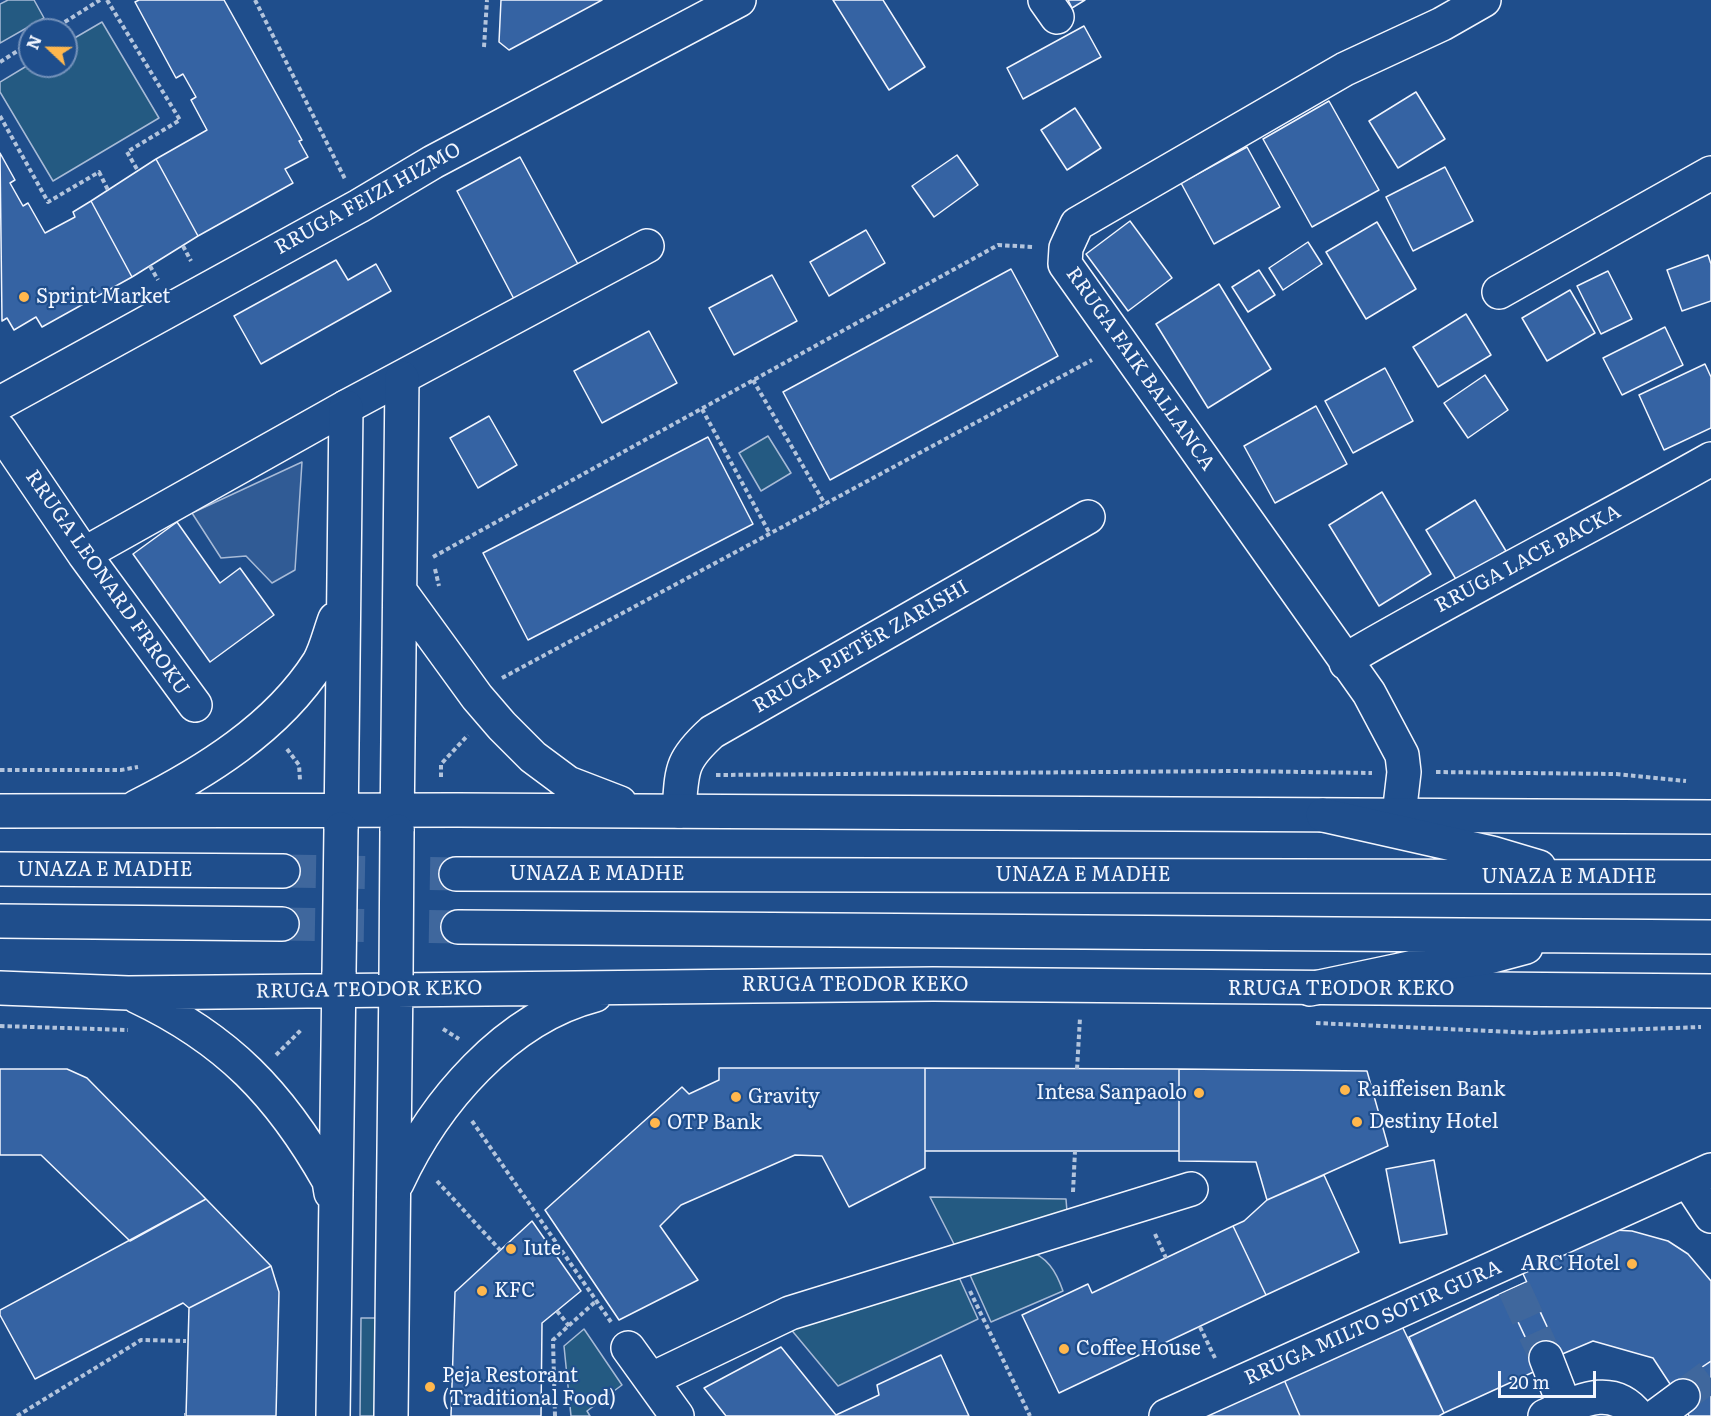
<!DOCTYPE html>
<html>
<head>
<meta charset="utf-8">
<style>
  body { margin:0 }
  #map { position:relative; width:1711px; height:1416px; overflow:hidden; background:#1f4e8c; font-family:Literata,serif }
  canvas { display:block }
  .north { position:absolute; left:18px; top:18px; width:60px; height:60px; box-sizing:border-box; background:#1f4e8c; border:2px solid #7391ba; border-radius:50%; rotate:292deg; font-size:16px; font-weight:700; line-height:24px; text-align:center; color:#f2f6ff }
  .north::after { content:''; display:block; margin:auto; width:21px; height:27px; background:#ffb74d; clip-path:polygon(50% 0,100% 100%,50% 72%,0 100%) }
  .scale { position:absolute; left:1498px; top:1371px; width:98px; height:27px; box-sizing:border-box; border:3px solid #f2f6ff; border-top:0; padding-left:8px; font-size:18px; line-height:21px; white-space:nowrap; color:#f2f6ff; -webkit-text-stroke:4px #1f4e8c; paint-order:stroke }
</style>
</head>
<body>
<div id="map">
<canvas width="1711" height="1416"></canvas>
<div class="north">N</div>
<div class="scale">20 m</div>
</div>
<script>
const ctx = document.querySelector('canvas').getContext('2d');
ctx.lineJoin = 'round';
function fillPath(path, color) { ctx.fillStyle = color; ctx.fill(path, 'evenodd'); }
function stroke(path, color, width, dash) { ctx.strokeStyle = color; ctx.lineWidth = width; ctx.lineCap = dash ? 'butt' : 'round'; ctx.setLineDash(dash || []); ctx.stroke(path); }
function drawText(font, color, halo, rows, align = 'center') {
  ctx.font = font + ' Literata,serif'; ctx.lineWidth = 4.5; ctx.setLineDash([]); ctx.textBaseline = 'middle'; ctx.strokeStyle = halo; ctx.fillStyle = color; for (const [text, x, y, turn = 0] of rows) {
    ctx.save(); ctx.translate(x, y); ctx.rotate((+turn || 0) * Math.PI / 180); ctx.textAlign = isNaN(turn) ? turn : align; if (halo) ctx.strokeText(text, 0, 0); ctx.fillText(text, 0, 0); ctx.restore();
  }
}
const green = new Path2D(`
  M 8,0 L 34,0 L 44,18 L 0,43 L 0,4 Z
  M 102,22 L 159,118 L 53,181 L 0,92 L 0,82 L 30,64 L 66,66 L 66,43 Z
  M 768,436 L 791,473 L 761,491 L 739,453 Z
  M 930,1197 L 1066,1199 L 1067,1212 L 956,1248 Z
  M 1026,1250 C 1047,1256 1056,1271 1063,1291 L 991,1322 L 970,1275 Z
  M 958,1275 L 978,1319 L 838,1386 L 789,1327 Z
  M 361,1318 L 376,1318 L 375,1416 L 360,1416 Z
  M 584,1329 L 622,1385 L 587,1411 L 590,1416 L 571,1416 L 564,1346 Z`);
fillPath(green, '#245a82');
stroke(green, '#a8bbd7', 1.5);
const parking = new Path2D(`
  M 302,462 L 295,570 L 272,583 L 246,556 L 221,558 L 192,513 Z`);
fillPath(parking, '#305b95');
stroke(parking, '#a8bbd7', 1.5);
const building = new Path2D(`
  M 139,0 L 224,0 L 302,140 L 299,141 L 308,157 L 285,169 L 293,183 L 198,236 L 156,159 L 207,130 L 191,100 L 196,97 L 183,74 L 176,78 L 135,2 Z
  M 501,0 L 602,0 L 509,50 L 499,42 Z
  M 833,0 L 883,0 L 925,67 L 889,90 Z
  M 1068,0 L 1085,0 L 1072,8 Z
  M 1084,26 L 1101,57 L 1023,99 L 1007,68 Z
  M 1416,92 L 1445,139 L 1398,168 L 1369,121 Z
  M 1329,101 L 1379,190 L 1312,227 L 1263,139 Z
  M 1075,108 L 1101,148 L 1067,170 L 1041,130 Z
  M 1247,147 L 1280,207 L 1214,244 L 1181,183 Z
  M 0,153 L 15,180 L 10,183 L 23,206 L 28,203 L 45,233 L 75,217 L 73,212 L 91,201 L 132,277 L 42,327 L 36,317 L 14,330 L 7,318 L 2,321 Z
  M 957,155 L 978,185 L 934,217 L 912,186 Z
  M 520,157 L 579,266 L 514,299 L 457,191 Z
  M 156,159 L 198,236 L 132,277 L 91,201 Z
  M 1445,167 L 1473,221 L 1413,251 L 1386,197 Z
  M 1130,221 L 1172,278 L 1128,311 L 1086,254 Z
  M 1377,222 L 1416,289 L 1366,319 L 1326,252 Z
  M 866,230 L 885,263 L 829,296 L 810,262 Z
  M 1308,242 L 1322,264 L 1283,290 L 1269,268 Z
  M 1708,255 L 1711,264 L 1711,301 L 1682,311 L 1667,270 Z
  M 336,260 L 348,280 L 376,264 L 391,291 L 261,364 L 234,316 Z
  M 1011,269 L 1058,356 L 830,480 L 783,392 Z
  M 1259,270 L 1275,295 L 1248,312 L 1232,287 Z
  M 1608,271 L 1632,319 L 1601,334 L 1577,286 Z
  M 772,275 L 797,321 L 734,355 L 709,308 Z
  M 1219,284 L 1271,369 L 1208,408 L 1156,324 Z
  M 1570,290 L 1595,333 L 1547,361 L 1522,318 Z
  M 1466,314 L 1491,355 L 1438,387 L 1413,347 Z
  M 1665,327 L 1683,365 L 1622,395 L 1603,358 Z
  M 649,331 L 677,383 L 602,423 L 574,371 Z
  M 1705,364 L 1711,377 L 1711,428 L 1664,450 L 1639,395 Z
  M 1385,368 L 1413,421 L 1353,453 L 1325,401 Z
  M 1485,375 L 1508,410 L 1468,438 L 1444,403 Z
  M 1316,406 L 1347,464 L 1275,503 L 1244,446 Z
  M 489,416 L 517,465 L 478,488 L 450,438 Z
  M 708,437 L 753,524 L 528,640 L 483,553 Z
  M 1382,492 L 1431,574 L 1379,606 L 1329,525 Z
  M 1475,500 L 1506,551 L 1457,581 L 1426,530 Z
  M 177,522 L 220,583 L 240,568 L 274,615 L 210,662 L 133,554 Z
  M 719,1068 L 925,1068 L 925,1168 L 849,1207 L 822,1156 L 795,1155 L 681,1205 L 660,1226 L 698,1280 L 619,1320 L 545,1210 L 682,1087 L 689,1094 L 719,1080 Z
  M 925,1068 L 1179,1069 L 1179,1151 L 925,1151 Z
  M 0,1069 L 67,1069 L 87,1078 L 206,1199 L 130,1241 L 41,1155 L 0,1155 Z
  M 1179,1069 L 1367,1071 L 1388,1146 L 1267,1200 L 1256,1162 L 1179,1161 Z
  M 1434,1160 L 1447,1234 L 1400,1243 L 1386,1169 Z
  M 1324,1175 L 1359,1252 L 1266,1295 L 1233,1226 L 1244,1221 L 1267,1200 Z
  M 206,1199 L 271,1266 L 189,1308 L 183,1303 L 35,1379 L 0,1315 L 0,1310 Z
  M 532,1221 L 581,1291 L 542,1323 L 541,1416 L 451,1416 L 455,1292 Z
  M 1233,1226 L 1266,1295 L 1059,1393 L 1022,1315 L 1088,1284 L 1092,1293 Z
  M 1614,1230 L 1632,1231 L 1668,1241 L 1688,1254 L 1711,1281 L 1711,1361 L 1672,1387 L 1653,1358 L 1593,1341 L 1560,1355 L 1519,1265 Z
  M 271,1266 L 279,1292 L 276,1416 L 186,1416 L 189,1308 Z
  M 1526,1282 L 1559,1352 L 1537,1362 L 1504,1292 Z
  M 1504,1292 L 1540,1369 L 1444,1413 L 1409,1337 Z
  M 1399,1320 L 1444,1413 L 1439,1416 L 1300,1416 L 1282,1375 Z
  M 781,1347 L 836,1415 L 879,1395 L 877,1385 L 941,1355 L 969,1416 L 726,1416 L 704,1388 Z
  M 1711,1361 L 1711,1416 L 1689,1416 L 1675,1385 Z
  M 1282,1375 L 1300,1416 L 1198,1416 Z`);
fillPath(building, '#3563a3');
stroke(building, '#f2f6ff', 1.5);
stroke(new Path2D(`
  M 1514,1288 L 1546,1358
  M 1683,1396 L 1711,1375`), '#3f679d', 33, [33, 16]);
stroke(new Path2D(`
  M 283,871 L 456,874
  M 282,924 L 458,927`), '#3f679d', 33, [33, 16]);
const minor = new Path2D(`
  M 1045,0 L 1057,17
  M 1499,292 L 1711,173
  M 0,403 L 359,206 L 433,162 L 739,0
  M 0,430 L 84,554 L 195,705
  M 84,554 L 346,407 L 647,246
  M 1346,663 L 1359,652 C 1475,585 1594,525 1711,459
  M 679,811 C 682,770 680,761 712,732 L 1088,517
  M 1399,815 L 1404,772 L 1402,755 L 1369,693 L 1065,264 L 1066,248 L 1077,224 L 1345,69 L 1442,24 L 1484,0
  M 1688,1181 L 1711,1216
  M 628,1348 L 677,1416
  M 1546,1358 L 1565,1407
  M 652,1379 L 790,1313 L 1191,1189
  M 1166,1416 L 1711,1170
  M 1545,1416 C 1576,1403 1611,1381 1638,1416
  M 1656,1416 L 1683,1396`);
const major = new Path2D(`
  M 400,591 L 477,697 L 502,726 L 533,757 L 568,783 L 620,803
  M 136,807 C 204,773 277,728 319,662 C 326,650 330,632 335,619
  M 0,811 L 457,810 L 1711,817
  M 341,829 L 346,407
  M 397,831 L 402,378
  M 0,988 L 128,993 L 933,984 L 1711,991
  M 136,996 C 227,1039 280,1094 329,1181 L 331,1193
  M 397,1183 C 434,1103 506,1018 595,995
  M 333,1416 L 339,972
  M 391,1416 L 396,975`);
const highway = new Path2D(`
  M 1323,815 L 1492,853 L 1539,867
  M 0,869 L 283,871
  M 456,874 L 1711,877
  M 0,921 L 282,924
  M 458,927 L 1711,937
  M 1310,989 L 1424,965 L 1485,958 L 1526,947`);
stroke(minor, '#f2f6ff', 36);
stroke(major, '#f2f6ff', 36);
stroke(highway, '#f2f6ff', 36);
stroke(new Path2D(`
  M 107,0 L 180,120 L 127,152 L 138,171
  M 255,0 L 345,179
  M 52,30 L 100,0
  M 484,47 L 487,0
  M 0,62 L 30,43
  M 0,116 L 48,202 L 99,172 L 108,190
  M 183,246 L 191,261
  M 150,266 L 158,280
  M 753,380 L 825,504
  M 702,409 L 770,534
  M 433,557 L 998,245 L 1033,247
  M 435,569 L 439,586
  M 502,678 L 1092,360
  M 287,749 L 299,765 L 300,780
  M 0,770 L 121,770 L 138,767
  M 1436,772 L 1616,774 L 1686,781
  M 716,775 L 1237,771 L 1372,773
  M 441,777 L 441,764 L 468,735
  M 1316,1023 L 1534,1033 L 1701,1027
  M 0,1026 L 128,1030
  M 443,1029 L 459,1039
  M 276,1055 L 301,1030
  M 1077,1069 L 1080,1018
  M 472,1121 L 611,1322
  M 437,1181 L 500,1250
  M 1073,1192 L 1075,1151
  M 1155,1234 L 1166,1258
  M 970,1291 L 1030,1416
  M 557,1311 L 569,1326
  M 1200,1327 L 1215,1358
  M 184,1415 L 186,1415
  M 17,1416 L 141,1340 L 186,1341
  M 555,1416 L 553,1340 L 596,1301`), '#b3c4dc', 4, [4.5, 3]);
stroke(minor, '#1f4e8c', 33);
stroke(major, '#1f4e8c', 33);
stroke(highway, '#1f4e8c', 33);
const majorBridge = new Path2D(`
  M 339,972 L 341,829
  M 396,975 L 397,831`);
stroke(majorBridge, '#f2f6ff', 36, []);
stroke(majorBridge, '#1f4e8c', 33);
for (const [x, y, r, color] of [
  [24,297,6,"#ffb74d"],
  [1345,1090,6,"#ffb74d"],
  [1199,1093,6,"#ffb74d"],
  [736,1097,6,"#ffb74d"],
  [1357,1122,6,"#ffb74d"],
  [655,1123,6,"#ffb74d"],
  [511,1249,6,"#ffb74d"],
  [1632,1264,6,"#ffb74d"],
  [482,1291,6,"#ffb74d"],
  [1064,1349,6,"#ffb74d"],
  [430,1387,6,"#ffb74d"]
]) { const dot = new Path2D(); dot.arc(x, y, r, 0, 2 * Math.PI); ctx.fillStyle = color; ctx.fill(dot); stroke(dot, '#1f4e8c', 2); }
drawText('20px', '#f2f6ff', '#1f4e8c', [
  ["RRUGA FEIZI HIZMO",368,199,-29],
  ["RRUGA FAIK BALLANCA",1140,369,55],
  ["RRUGA LACE BACKA",1528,559,-28],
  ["RRUGA LEONARD FRROKU",107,583,55],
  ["RRUGA PJETËR ZARISHI",861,647,-30],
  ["UNAZA E MADHE",105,870],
  ["UNAZA E MADHE",597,874],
  ["UNAZA E MADHE",1083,875],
  ["UNAZA E MADHE",1569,877],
  ["RRUGA TEODOR KEKO",855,985],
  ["RRUGA TEODOR KEKO",1341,989],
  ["RRUGA TEODOR KEKO",369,990,-1],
  ["RRUGA MILTO SOTIR GURA",1373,1323,-24]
]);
drawText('20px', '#f2f6ff', '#1f4e8c', [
  ["Sprint Market",36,297],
  ["Raiffeisen Bank",1357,1090],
  ["Intesa Sanpaolo",1187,1093,"right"],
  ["Gravity",748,1097],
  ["Destiny Hotel",1369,1122],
  ["OTP Bank",667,1123],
  ["Iute",523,1249],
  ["ARC Hotel",1620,1264,"right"],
  ["KFC",494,1291],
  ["Coffee House",1076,1349],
  ["Peja Restorant",442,1376],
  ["(Traditional Food)",442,1399]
], 'left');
</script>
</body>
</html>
